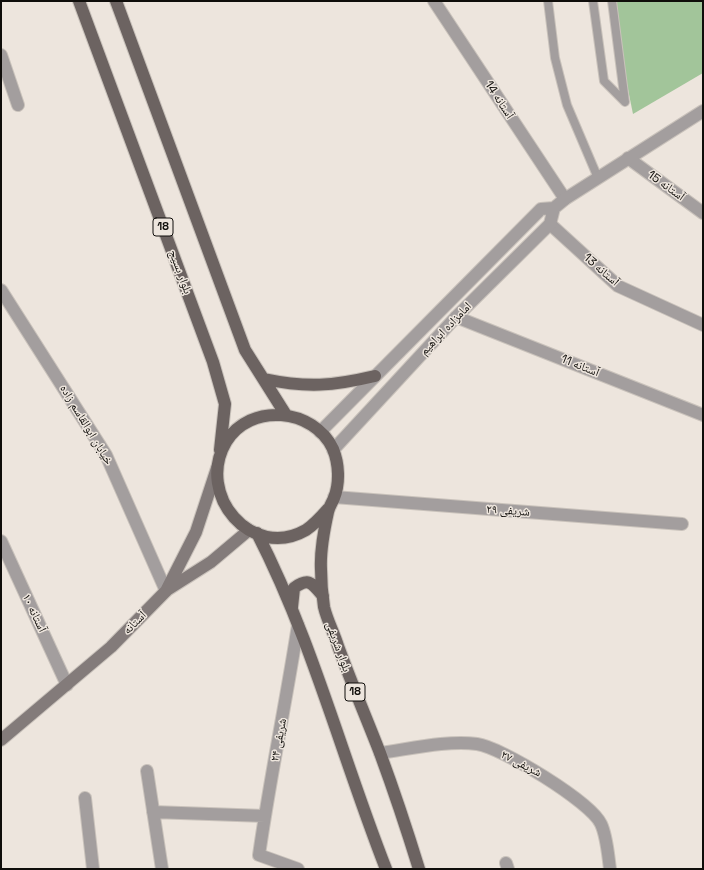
<!DOCTYPE html>
<html>
<head>
<meta charset="utf-8">
<style>
  body { margin:0 }
  #map { position:relative; width:704px; height:870px; overflow:hidden; background:#ede5dd; font-family:"Space Grotesk",sans-serif }
  canvas { display:block }
  .frame { position:absolute; inset:0; border:2px solid #0f0d0a; pointer-events:none }
</style>
</head>
<body>
<div id="map">
<canvas width="704" height="870"></canvas>
<div class="frame"></div>
</div>
<script>
const ctx = document.querySelector('canvas').getContext('2d');
ctx.lineJoin = 'round';
function fillPath(path, color) { ctx.fillStyle = color; ctx.fill(path, 'evenodd'); }
function stroke(path, color, width, dash) { ctx.strokeStyle = color; ctx.lineWidth = width; ctx.lineCap = dash ? 'butt' : 'round'; ctx.setLineDash(dash || []); ctx.stroke(path); }
function drawText(font, color, halo, rows, align = 'center') {
  ctx.font = font + ' "Space Grotesk","Noto Naskh Arabic",sans-serif'; ctx.lineWidth = 3; ctx.setLineDash([]); ctx.textBaseline = 'middle'; ctx.strokeStyle = halo; ctx.fillStyle = color; for (const [text, x, y, turn = 0] of rows) {
    ctx.save(); ctx.translate(x, y); ctx.rotate((+turn || 0) * Math.PI / 180); ctx.textAlign = isNaN(turn) ? turn : align; if (halo) ctx.strokeText(text, 0, 0); ctx.fillText(text, 0, 0); ctx.restore();
  }
}
fillPath(new Path2D(`
  M 610,1 L 703,1 L 703,73 L 633,114 Z`), '#a2c59a');
const service = new Path2D(`
  M 548,1 L 555,58 L 567,105 L 598,178
  M 593,1 L 604,81 L 625,102 L 612,1`);
const minor = new Path2D(`
  M 434,1 L 565,199
  M 1,55 L 18,105
  M 628,158 L 703,213
  M 550,224 L 618,286 L 703,325
  M 1,290 L 106,455 L 166,591
  M 456,317 L 703,415
  M 334,497 L 682,524
  M 1,541 L 67,685
  M 298,625 C 286,702 270,778 259,855 L 298,869
  M 380,753 C 410,749 447,740 477,744 C 501,747 591,802 601,824 C 607,837 608,855 610,869
  M 147,771 L 162,869
  M 85,798 L 93,869
  M 153,812 L 265,816
  M 506,863 L 508,869`);
const tertiary = new Path2D(`
  M 320,432 L 541,209 L 554,208 L 565,199 L 703,111
  M 333,450 L 456,317 L 550,224 L 554,208`);
const secondary = new Path2D(`
  M 167,590 L 211,562 L 249,530
  M 1,740 L 111,647 L 166,591 L 196,532 L 217,468`);
const primary = new Path2D(`
  M 79,1 L 213,362 L 225,404 L 220,450
  M 116,1 L 245,350 L 286,415
  M 264,379 C 307,388 333,386 375,376
  M 328,509 C 321,517 315,524 306,530 C 252,561 195,495 226,442 C 250,402 314,408 333,449 C 339,464 340,483 334,498 C 332,503 329,507 328,512 C 324,530 320,550 321,569 C 321,581 322,594 324,607 C 327,620 334,633 338,646 C 351,682 366,717 380,753 C 394,791 407,830 419,869
  M 257,533 C 312,640 342,757 386,869
  M 292,607 L 294,588 C 309,577 312,583 323,596`);
stroke(service, '#c9c2bb', 10);
stroke(minor, '#c9c2bb', 14);
stroke(tertiary, '#c9c2bb', 14);
stroke(secondary, '#c9c2bb', 14);
stroke(primary, '#c9c2bb', 14);
stroke(service, '#a39e9e', 8);
stroke(minor, '#a39e9e', 12);
stroke(tertiary, '#a39e9e', 12);
stroke(secondary, '#837b7a', 12);
stroke(primary, '#6c6361', 12);
for (const [x, y, w] of [
  [163,227,20],
  [355,692,20]
]) { const box = new Path2D(); box.roundRect(x - w / 2, y - 9, w, 18, 3); ctx.fillStyle = '#ede5dd'; ctx.fill(box); stroke(box, '#0f0d0a', 1); }
drawText('bold 11px', '#0f0d0a', null, [
  ["18",163,227],
  ["18",355,692]
]);
drawText('12px', '#0f0d0a', '#ede5dd', [
  ["آستانه 14",499,100,57],
  ["آستانه 15",666,186,36],
  ["آستانه 13",601,270,41],
  ["بلوار بسیج",180,272,70],
  ["امامزاده ابراهیم",446,329,-46],
  ["آستانه 11",580,366,22],
  ["خیابان ابوالقاسم زاده",86,425,59],
  ["شریفی ۲۹",508,511,4],
  ["آستانه ۱۰",34,613,65],
  ["آستانه",135,623,-45],
  ["بلوار شریفی",338,647,70],
  ["شریفی ۲۴",279,740,-79],
  ["شریفی ۲۷",521,764,27]
]);
</script>
</body>
</html>
